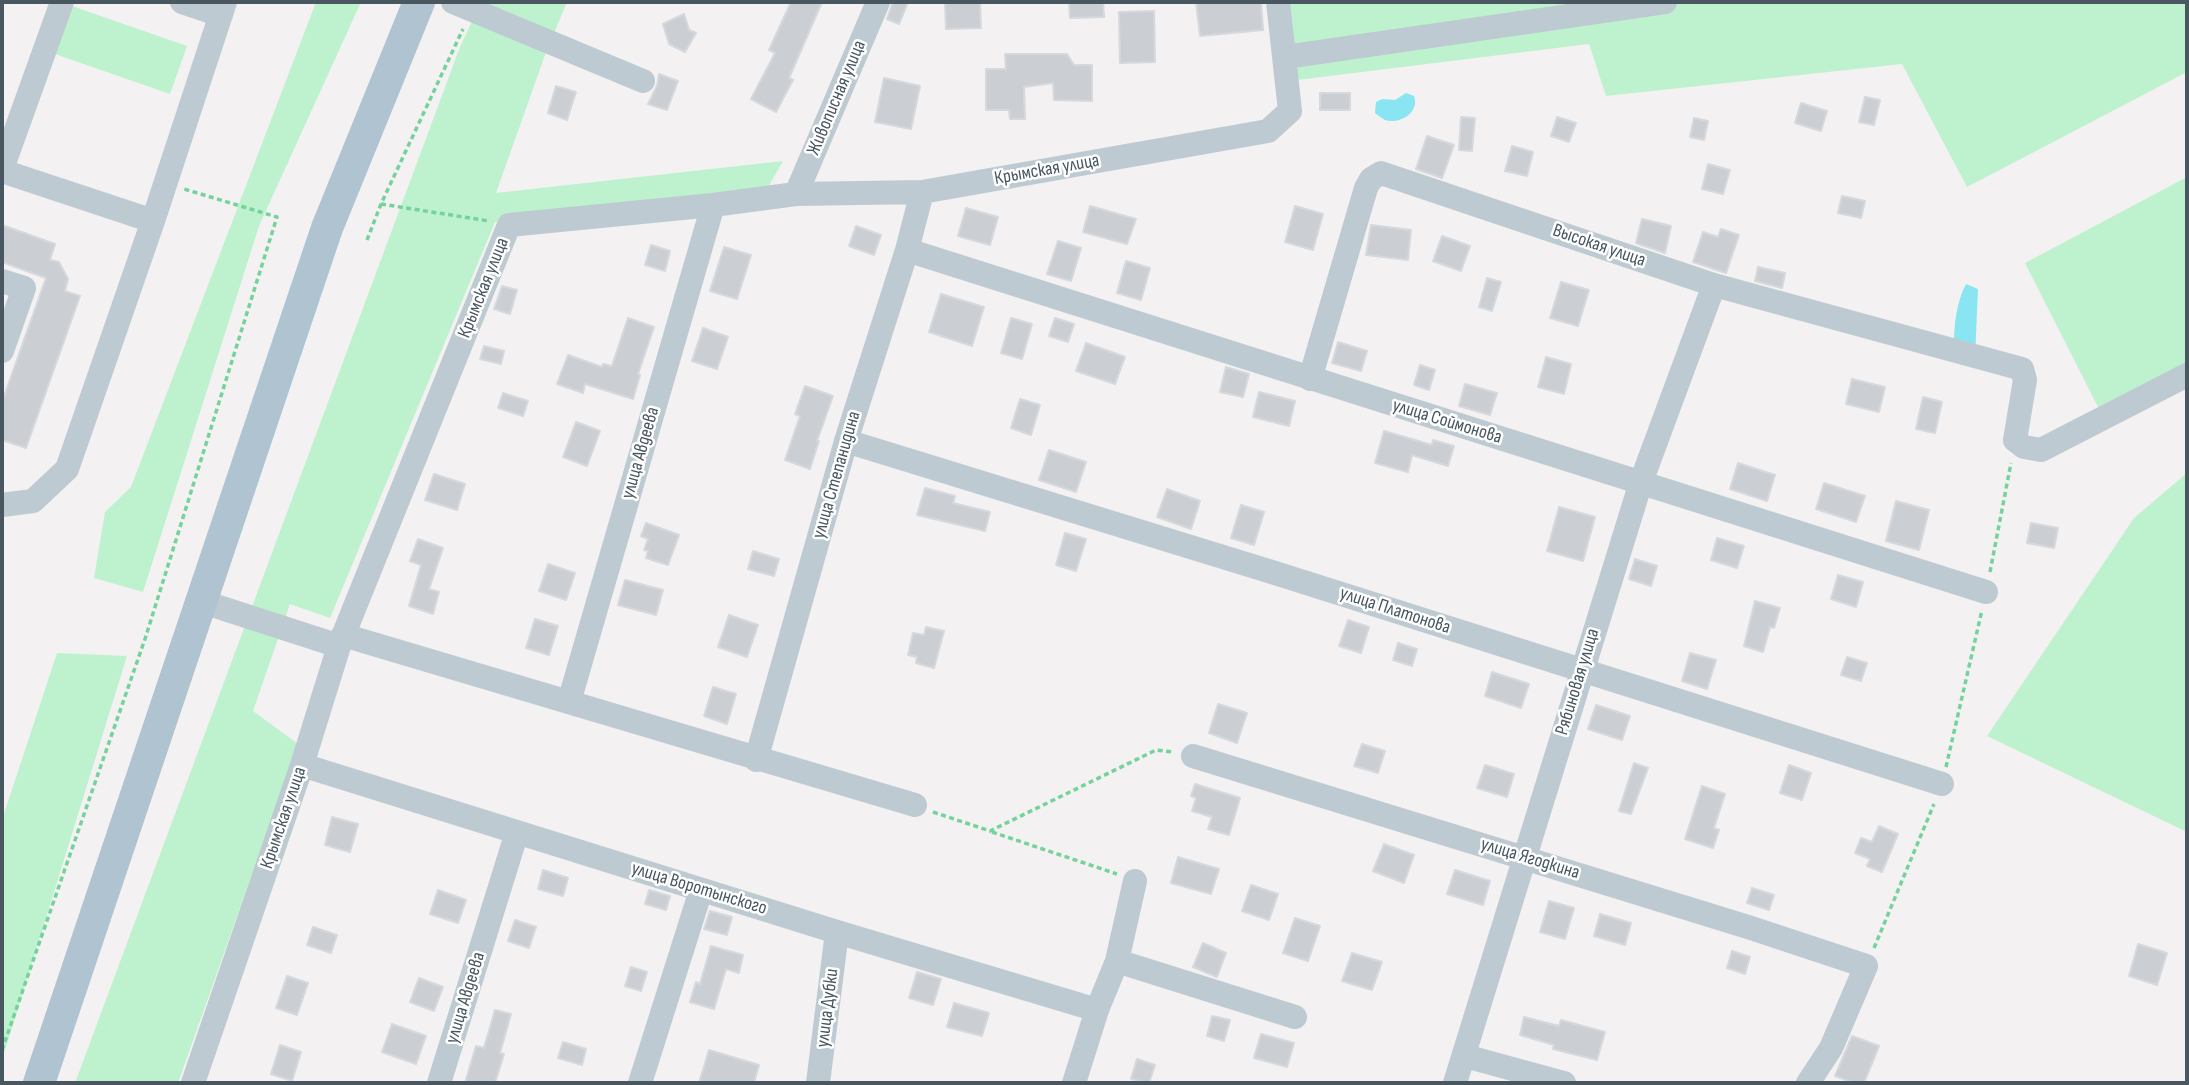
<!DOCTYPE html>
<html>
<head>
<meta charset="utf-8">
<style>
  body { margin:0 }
  #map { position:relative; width:2189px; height:1085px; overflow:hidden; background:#f3f1f1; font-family:"Sofia Sans Condensed",sans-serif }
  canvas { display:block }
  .frame { position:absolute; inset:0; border:4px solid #485760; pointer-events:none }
</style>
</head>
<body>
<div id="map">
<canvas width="2189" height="1085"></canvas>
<div class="frame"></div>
</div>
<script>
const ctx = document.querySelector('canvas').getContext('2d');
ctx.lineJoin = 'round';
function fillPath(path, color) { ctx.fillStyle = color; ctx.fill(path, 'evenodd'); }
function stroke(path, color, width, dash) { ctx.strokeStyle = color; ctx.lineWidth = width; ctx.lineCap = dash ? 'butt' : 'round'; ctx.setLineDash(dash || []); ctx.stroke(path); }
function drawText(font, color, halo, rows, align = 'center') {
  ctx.font = font + ' "Sofia Sans Condensed",sans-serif'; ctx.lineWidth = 5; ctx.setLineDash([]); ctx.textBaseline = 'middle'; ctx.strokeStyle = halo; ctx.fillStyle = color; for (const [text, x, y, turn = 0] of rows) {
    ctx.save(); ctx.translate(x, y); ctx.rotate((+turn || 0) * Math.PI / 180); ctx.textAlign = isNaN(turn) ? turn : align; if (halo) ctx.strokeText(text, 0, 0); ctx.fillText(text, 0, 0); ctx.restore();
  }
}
fillPath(new Path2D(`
  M 316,2 L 361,2 L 259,226 L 143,592 L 94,578 L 105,512 L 131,487 Z
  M 481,2 L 567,2 L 545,55 L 496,193 L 783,161 L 767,189 L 495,222 L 330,618 L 290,604 L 253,711 L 298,744 L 178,1083 L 75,1083 L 460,47 Z
  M 1286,2 L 2187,2 L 2187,72 L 1967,187 L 1902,64 L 1606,96 L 1589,44 L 1297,80 Z
  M 72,6 L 187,46 L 170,94 L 55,54 Z
  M 2187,177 L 2187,363 L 2098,407 L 2025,263 Z
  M 2187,473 L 2187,832 L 1987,736 L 2134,518 Z
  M 57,653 L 127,656 L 2,1060 L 2,820 Z`), '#bef2ce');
fillPath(new Path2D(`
  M 1406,93 L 1414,96 C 1420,112 1400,125 1385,120 C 1381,118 1378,115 1375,113 L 1376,102 L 1382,99 L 1395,100 Z
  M 1966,284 L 1978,289 L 1975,358 L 1954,346 C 1954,326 1956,303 1966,284 Z`), '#89e5f1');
const building = new Path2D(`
  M 791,2 L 822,2 L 789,78 L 793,80 L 776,112 L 751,99 L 775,53 L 769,50 Z
  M 893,2 L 908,2 L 899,24 L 887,19 Z
  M 945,2 L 980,2 L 981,28 L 946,29 Z
  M 1069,2 L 1103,2 L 1104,17 L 1070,18 Z
  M 1196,2 L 1261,2 L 1263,30 L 1200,36 Z
  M 1154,11 L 1155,62 L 1120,63 L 1119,12 Z
  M 684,14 L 689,30 L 696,33 L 685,52 L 669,44 L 663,24 Z
  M 1005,54 L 1067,54 L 1074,65 L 1092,65 L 1092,101 L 1054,100 L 1053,83 L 1024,87 L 1025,119 L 1010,119 L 1009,110 L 986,110 L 986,69 L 1006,69 Z
  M 659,74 L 678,81 L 667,110 L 648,104 L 657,86 Z
  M 884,78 L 920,86 L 911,129 L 875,122 Z
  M 556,86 L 576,92 L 567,120 L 548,113 Z
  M 1320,93 L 1350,93 L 1350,110 L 1320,110 Z
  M 1865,97 L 1880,100 L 1874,125 L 1859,122 Z
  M 1801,103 L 1827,111 L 1821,131 L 1795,123 Z
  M 1461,117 L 1475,118 L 1472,151 L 1459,150 Z
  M 1557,117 L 1576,123 L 1569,142 L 1551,136 Z
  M 1694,118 L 1708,121 L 1704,140 L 1690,137 Z
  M 1427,136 L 1454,145 L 1442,178 L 1416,169 Z
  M 1512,146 L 1533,152 L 1527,176 L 1505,171 Z
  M 1708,164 L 1730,170 L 1723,194 L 1702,189 Z
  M 1842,196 L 1865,201 L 1861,218 L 1838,213 Z
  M 1090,206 L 1136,219 L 1127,244 L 1083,232 Z
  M 1295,206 L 1323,214 L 1313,250 L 1285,242 Z
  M 966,208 L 998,217 L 990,245 L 958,236 Z
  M 1642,219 L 1671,226 L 1665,253 L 1636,243 Z
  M 2,225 L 55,244 L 50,260 L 59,262 L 68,279 L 65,291 L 80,296 L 26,448 L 2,440 L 2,402 L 46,278 L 2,262 Z
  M 1371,225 L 1411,230 L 1408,260 L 1366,255 Z
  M 856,226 L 881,235 L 874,255 L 849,246 Z
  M 1721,229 L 1739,235 L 1726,273 L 1693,262 L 1703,232 L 1718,237 Z
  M 1442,236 L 1470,246 L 1461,271 L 1433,261 Z
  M 1058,241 L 1081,248 L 1071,281 L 1047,274 Z
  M 651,245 L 670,251 L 665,271 L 645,265 Z
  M 724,247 L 751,255 L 737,299 L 710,291 Z
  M 1126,261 L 1150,268 L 1141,300 L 1117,293 Z
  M 1758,267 L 1785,273 L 1782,288 L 1755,281 Z
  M 1487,278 L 1501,282 L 1492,311 L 1479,307 Z
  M 1561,282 L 1589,290 L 1578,326 L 1550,318 Z
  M 502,286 L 517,290 L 510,314 L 494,309 Z
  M 941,294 L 984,307 L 972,346 L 929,332 Z
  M 628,318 L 654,327 L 638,374 L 640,375 L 633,399 L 585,384 L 583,393 L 557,384 L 568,355 L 602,367 L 603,364 L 612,366 Z
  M 1011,318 L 1032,324 L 1022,359 L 1001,353 Z
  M 1055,318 L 1074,324 L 1068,342 L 1049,336 Z
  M 703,328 L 728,337 L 717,369 L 692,361 Z
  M 1338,342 L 1367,351 L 1361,371 L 1332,363 Z
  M 1086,343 L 1125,357 L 1115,384 L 1076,371 Z
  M 484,346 L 504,351 L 501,364 L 480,359 Z
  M 1546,357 L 1571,364 L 1564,394 L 1538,387 Z
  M 1420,365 L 1435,370 L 1429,390 L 1414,385 Z
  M 1226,367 L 1249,374 L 1243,397 L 1220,392 Z
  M 1852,379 L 1885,387 L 1879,412 L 1846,404 Z
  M 1465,384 L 1497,393 L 1490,415 L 1459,406 Z
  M 805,386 L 833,396 L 817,441 L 819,441 L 810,469 L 785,460 L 800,416 L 795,414 Z
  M 1259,392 L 1295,401 L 1289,426 L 1253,417 Z
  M 503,393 L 528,401 L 523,416 L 498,408 Z
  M 1923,397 L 1942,402 L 1935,433 L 1916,429 Z
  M 1020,399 L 1040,405 L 1031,435 L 1011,428 Z
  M 576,422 L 600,431 L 587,466 L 563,457 Z
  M 1384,431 L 1432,445 L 1433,440 L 1454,446 L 1448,466 L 1412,455 L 1408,472 L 1375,463 Z
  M 1049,450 L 1086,462 L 1076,492 L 1039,480 Z
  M 1738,463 L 1775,475 L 1767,501 L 1730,489 Z
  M 434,474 L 465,484 L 457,510 L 425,500 Z
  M 1824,483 L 1865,496 L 1856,522 L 1816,509 Z
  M 925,488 L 955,496 L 953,503 L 990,512 L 985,531 L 917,515 Z
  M 1167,489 L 1200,501 L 1191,529 L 1157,517 Z
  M 1896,501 L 1929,510 L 1919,550 L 1886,541 Z
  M 1241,505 L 1264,512 L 1254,545 L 1231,538 Z
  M 1559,507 L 1595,517 L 1583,561 L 1547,551 Z
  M 646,523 L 679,535 L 668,565 L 646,558 L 648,551 L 644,550 L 648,539 L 641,536 Z
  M 2031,523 L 2058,528 L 2054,548 L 2027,543 Z
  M 1065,533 L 1086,539 L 1076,571 L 1056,565 Z
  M 1717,538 L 1744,546 L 1737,568 L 1711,560 Z
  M 418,539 L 443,548 L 429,589 L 439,592 L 433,614 L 409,606 L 421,565 L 410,561 Z
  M 753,551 L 779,559 L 774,576 L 748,569 Z
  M 1635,559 L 1657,566 L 1651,586 L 1629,579 Z
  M 548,564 L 575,573 L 566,600 L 539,591 Z
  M 1838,575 L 1863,582 L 1856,607 L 1831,599 Z
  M 625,580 L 663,590 L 656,615 L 618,605 Z
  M 1755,601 L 1780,608 L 1774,628 L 1770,627 L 1763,652 L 1744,646 Z
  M 729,615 L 758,625 L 747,657 L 718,647 Z
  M 535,619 L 558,626 L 549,655 L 526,648 Z
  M 1348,620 L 1369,627 L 1361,653 L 1339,646 Z
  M 926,627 L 944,631 L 934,668 L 916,663 L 917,657 L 908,655 L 913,633 L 924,635 Z
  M 1398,643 L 1417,649 L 1412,666 L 1393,660 Z
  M 1690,653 L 1716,660 L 1707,689 L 1682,681 Z
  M 1847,657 L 1867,663 L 1861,681 L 1841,675 Z
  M 1492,672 L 1529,684 L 1521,708 L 1485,696 Z
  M 713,687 L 736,694 L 727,724 L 704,716 Z
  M 1218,704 L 1247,713 L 1237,743 L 1209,733 Z
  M 1596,705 L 1630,716 L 1622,740 L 1588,729 Z
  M 1362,744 L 1385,751 L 1378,773 L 1354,766 Z
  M 1634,763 L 1648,768 L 1631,814 L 1619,811 Z
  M 1485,765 L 1514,774 L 1507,797 L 1477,788 Z
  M 1789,765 L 1811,773 L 1802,800 L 1780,793 Z
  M 1195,784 L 1240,798 L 1229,835 L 1208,829 L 1212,817 L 1192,811 L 1196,798 L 1191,796 Z
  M 1702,786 L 1725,794 L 1714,828 L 1719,830 L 1713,848 L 1685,839 Z
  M 332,817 L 358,824 L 350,852 L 325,845 Z
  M 1879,826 L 1898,834 L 1882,872 L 1867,866 L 1870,859 L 1855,853 L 1861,838 L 1872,842 Z
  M 1384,844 L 1414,855 L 1404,883 L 1373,871 Z
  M 1178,857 L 1219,869 L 1211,894 L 1171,883 Z
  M 543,870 L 568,878 L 563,896 L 538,889 Z
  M 1455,870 L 1490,881 L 1483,905 L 1447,894 Z
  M 1251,885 L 1278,894 L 1269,920 L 1242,911 Z
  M 1752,888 L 1774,895 L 1769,910 L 1747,903 Z
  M 438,890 L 466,900 L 458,923 L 430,914 Z
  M 649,890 L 670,896 L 666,910 L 645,904 Z
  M 1549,901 L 1574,908 L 1565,939 L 1540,932 Z
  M 710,911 L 732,917 L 727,935 L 704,929 Z
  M 1600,914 L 1631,923 L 1625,945 L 1594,936 Z
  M 1295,918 L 1320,926 L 1308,961 L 1283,953 Z
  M 515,920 L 536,927 L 529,948 L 508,941 Z
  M 313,927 L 337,935 L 331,953 L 307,945 Z
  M 1203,943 L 1226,953 L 1217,977 L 1193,967 Z
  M 2138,944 L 2167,953 L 2157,985 L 2129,976 Z
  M 711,946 L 743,955 L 739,973 L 726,969 L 714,1009 L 690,1002 L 696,982 L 700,984 Z
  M 1732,951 L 1750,957 L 1745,974 L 1727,968 Z
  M 1352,953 L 1382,962 L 1372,990 L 1342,981 Z
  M 631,967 L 647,972 L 641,991 L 625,986 Z
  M 917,972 L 941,979 L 933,1005 L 909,998 Z
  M 287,976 L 308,983 L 297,1015 L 276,1008 Z
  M 419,978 L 443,987 L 434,1011 L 410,1002 Z
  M 954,1003 L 989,1013 L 982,1036 L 947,1027 Z
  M 495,1010 L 511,1014 L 500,1053 L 504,1054 L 495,1083 L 465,1083 L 476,1046 L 484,1048 Z
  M 1212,1016 L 1230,1020 L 1224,1041 L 1207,1036 Z
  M 1524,1017 L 1559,1026 L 1561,1020 L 1605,1032 L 1597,1060 L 1553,1049 L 1554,1045 L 1520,1035 Z
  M 392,1024 L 426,1036 L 416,1064 L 382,1052 Z
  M 1261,1034 L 1294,1043 L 1287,1067 L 1254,1058 Z
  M 1852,1036 L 1879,1046 L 1864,1083 L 1854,1083 L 1835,1076 Z
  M 563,1042 L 586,1049 L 582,1065 L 558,1058 Z
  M 280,1045 L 301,1052 L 292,1081 L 271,1074 Z
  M 709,1050 L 759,1065 L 754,1083 L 699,1083 Z
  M 1137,1059 L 1155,1065 L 1149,1083 L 1131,1079 Z`);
fillPath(building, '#cbcfd4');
stroke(building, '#d5d8dd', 2);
stroke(new Path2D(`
  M 381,204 L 489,221
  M 367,240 L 381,204 L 463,29
  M 1990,572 L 2011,463
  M 1946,767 L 1982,610
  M 933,812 L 990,831 L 1156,750 L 1173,752
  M 992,832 L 1117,874
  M 1874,948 L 1934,804
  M 2,1050 L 145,639 L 277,217 L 184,189`), '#74d29b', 3.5, [5, 3.5]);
stroke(new Path2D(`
  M 182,2 L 221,15
  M 453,2 L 643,81
  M 1285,57 L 1665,2
  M 2,169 L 62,2
  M 2,171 L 153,221
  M 796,194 L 878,2
  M 907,250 L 1986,592
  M 2,281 L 24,288 L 2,351
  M 1310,379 L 1366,188 L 1371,179 L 1381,173 L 1714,285 L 2022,369 L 2025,380 L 2015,440 L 2024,447 L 2041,450 L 2187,375
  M 846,441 L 1275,573 L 1942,784
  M 2,505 L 33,501 L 67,469 L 153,221 L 225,2
  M 200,601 L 339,646
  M 343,635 L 915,805
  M 569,702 L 713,205
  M 1193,756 L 1748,927 L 1866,966 L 1831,1048 L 1808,1083
  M 756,760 L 846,441 L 907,250 L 922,192
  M 302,765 L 837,932 L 1097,1010
  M 1117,961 L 1135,881
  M 1465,1056 L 1564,1083
  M 193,1083 L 302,765 L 339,646 L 509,225 L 713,205 L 796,194 L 922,192 L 1268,131 L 1290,111 L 1278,2
  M 439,1083 L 517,832
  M 640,1083 L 701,890
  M 818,1083 L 837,932
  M 1074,1083 L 1097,1010 L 1117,961 L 1295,1017
  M 1455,1083 L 1641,482 L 1714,285`), '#becad1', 24);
stroke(new Path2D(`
  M 39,1083 L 327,228 L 419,2`), '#b0c3d1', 32);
drawText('19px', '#485760', '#fff', [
  ["Живописная улица",837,98,-67],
  ["Крымская улица",1047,170,-10],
  ["Высокая улица",1599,246,19],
  ["Крымская улица",484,288,-68],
  ["улица Соймонова",1447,422,17],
  ["улица Авдеева",641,453,-74],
  ["улица Степанидина",837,475,-74],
  ["улица Платонова",1395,611,18],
  ["Рябиновая улица",1578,682,-73],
  ["Крымская улица",284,818,-71],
  ["улица Ягодкина",1530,859,17],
  ["улица Воротынского",699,889,17],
  ["улица Авдеева",466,998,-73],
  ["улица Дубки",828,1008,-83]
]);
</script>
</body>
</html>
